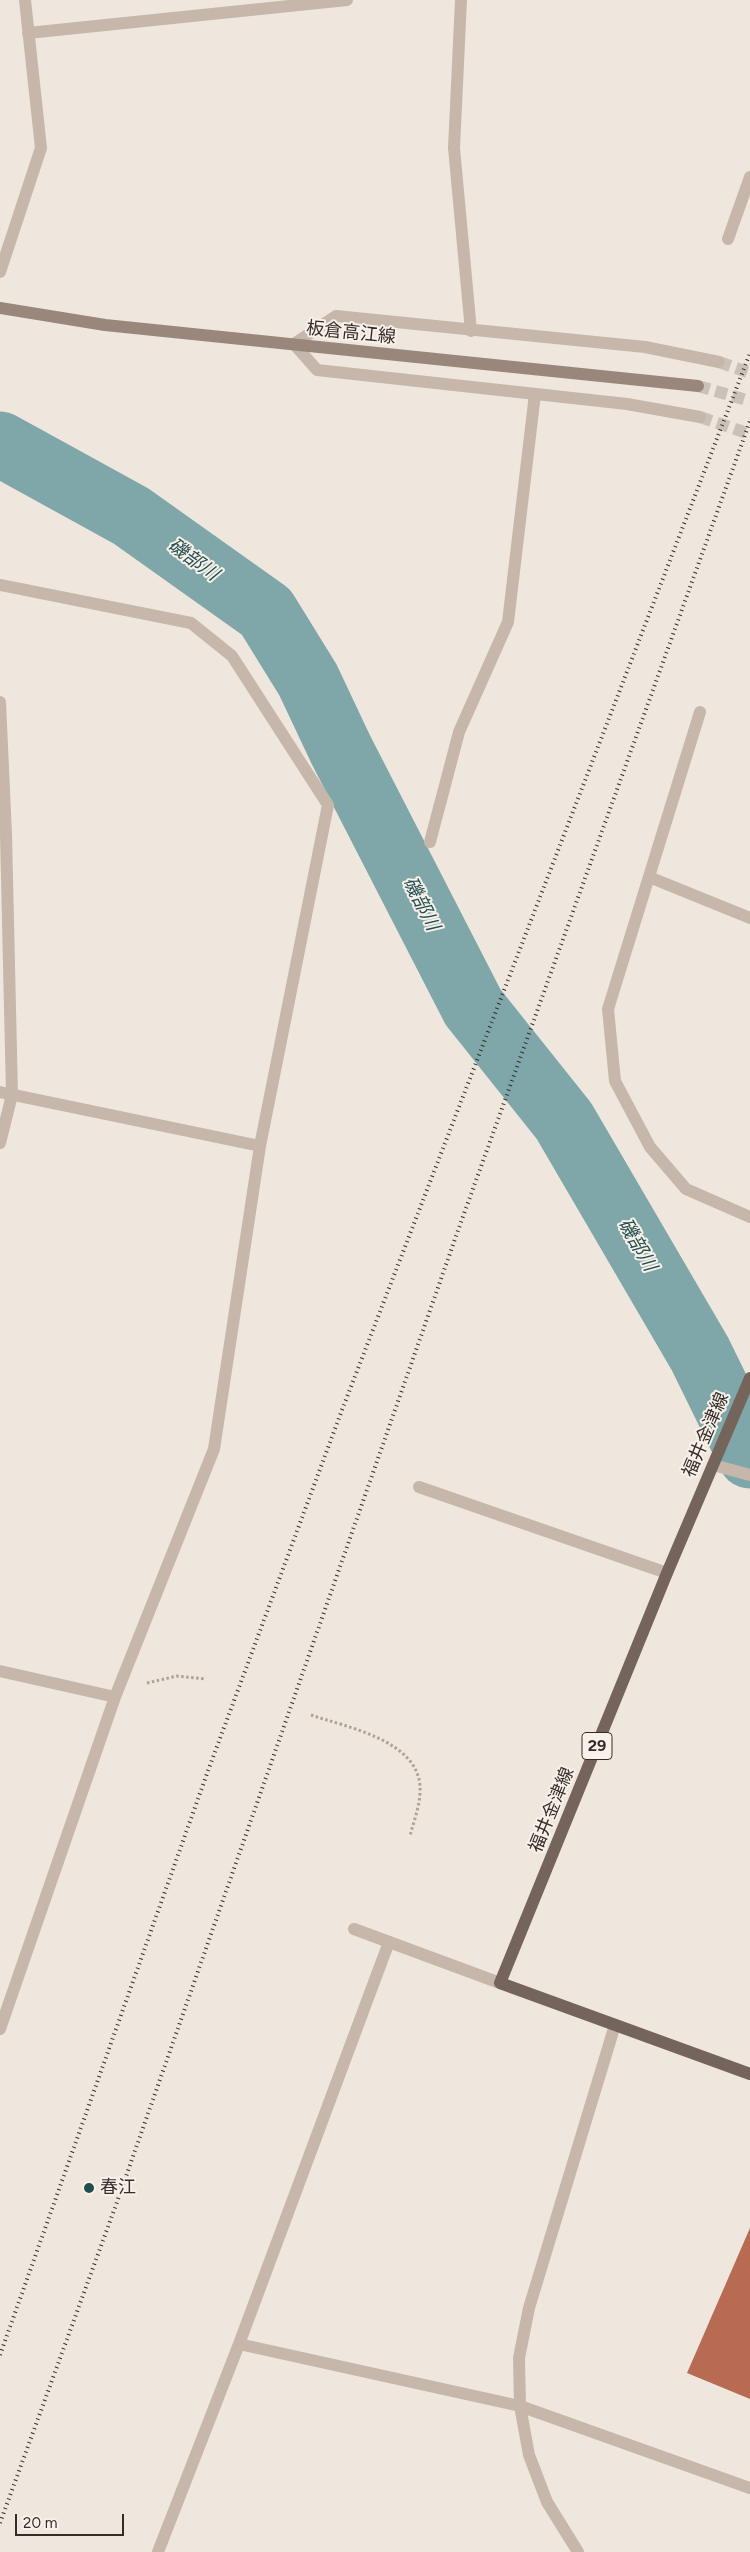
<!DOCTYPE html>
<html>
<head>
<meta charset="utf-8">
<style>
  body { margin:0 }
  #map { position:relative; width:750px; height:2552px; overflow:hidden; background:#efe7dd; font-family:Figtree,sans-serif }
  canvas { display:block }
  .scale { position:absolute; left:15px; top:2514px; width:109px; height:22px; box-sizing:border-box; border:2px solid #342c29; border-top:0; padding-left:6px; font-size:15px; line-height:18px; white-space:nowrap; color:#342c29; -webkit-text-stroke:4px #f7f1e9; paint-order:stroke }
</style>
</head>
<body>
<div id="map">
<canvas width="750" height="2552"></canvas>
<div class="scale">20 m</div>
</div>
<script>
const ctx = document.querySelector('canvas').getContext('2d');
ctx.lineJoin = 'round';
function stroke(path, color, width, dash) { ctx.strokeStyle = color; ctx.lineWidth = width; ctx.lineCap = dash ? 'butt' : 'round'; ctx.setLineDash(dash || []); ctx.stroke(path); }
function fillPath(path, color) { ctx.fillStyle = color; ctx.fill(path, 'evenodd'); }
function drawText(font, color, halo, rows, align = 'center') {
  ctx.font = font + ' Figtree,"Noto Sans JP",sans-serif'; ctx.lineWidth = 4; ctx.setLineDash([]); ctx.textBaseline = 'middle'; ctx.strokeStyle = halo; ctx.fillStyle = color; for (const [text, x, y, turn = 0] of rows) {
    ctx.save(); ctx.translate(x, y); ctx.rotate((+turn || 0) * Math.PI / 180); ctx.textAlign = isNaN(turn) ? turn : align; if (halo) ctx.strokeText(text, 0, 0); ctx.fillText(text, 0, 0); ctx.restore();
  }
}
stroke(new Path2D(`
  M 0,444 L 131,516 L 266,612 L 308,680 L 341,750 L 473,1007 L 564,1121 L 700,1354 L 750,1456`), '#7fa7a9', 65);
fillPath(new Path2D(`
  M 750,2228 L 750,2399 L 687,2373 Z`), '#b86b53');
stroke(new Path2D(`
  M 719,362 L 750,373
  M 700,417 L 750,434`), '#cac2b9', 12, [12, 6]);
stroke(new Path2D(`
  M 698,386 L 750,401`), '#cac2b9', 12, [12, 6]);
stroke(new Path2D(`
  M 147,1683 L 177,1676 L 206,1679
  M 311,1715 C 346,1727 418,1740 420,1787 C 421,1803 414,1820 410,1836`), '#b1a195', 3, [2.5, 2.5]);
stroke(new Path2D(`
  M 461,0 L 454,148 L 471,331
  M 28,33 L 347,0
  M 728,239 L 750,177
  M 0,272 L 41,148 L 25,0
  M 700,417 L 627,404 L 317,370 L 294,344 L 336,316 L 645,347 L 719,362
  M 0,585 L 191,623 L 232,656 L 328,805 L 260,1146 L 214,1449 L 115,1697 L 0,2029
  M 0,702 L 6,834 L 12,1095 L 0,1143
  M 700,712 L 608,1009 L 615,1081 L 650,1147 L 686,1189 L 750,1217
  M 430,842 L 459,732 L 508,622 L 535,394
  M 649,877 L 750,918
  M 0,1092 L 260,1146
  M 419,1487 L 667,1573
  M 0,1671 L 115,1697
  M 239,2344 L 520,2406 L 750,2488
  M 158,2552 L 239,2344 L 389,1942`), '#c6b7aa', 12);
stroke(new Path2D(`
  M 713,1465 L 750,1475
  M 354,1929 L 500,1983
  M 578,2552 L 547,2502 L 529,2455 L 520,2406 L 519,2358 L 529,2308 L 615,2025`), '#c6b7aa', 12);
stroke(new Path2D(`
  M 0,308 L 105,325 L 698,386`), '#99877c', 12);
stroke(new Path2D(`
  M 750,1378 L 667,1573 L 500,1983 L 750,2074`), '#74645c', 12);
stroke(new Path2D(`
  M 0,2355 L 209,1768 L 342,1410 L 750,353
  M 0,2523 L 117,2202 L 461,1222 L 750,421`), '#342c29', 4, [1, 4]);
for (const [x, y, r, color] of [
  [89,2188,6,"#234e51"]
]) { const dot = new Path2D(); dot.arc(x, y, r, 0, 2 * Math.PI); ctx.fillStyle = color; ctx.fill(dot); stroke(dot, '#f7f1e9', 2); }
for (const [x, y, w] of [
  [597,1746,30]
]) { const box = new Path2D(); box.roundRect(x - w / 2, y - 13.5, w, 27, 4); ctx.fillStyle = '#f7f1e9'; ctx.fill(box); stroke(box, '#342c29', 1); }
drawText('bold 16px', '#342c29', null, [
  ["29",597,1746]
]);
drawText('18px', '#342c29', '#f7f1e9', [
  ["板倉高江線",351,333,6],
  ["福井金津線",706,1435,-67],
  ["福井金津線",552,1810,-68]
]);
drawText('18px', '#342c29', '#f7f1e9', [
  ["春江",100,2188]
], 'left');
drawText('italic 19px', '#234e51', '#f7f1e9', [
  ["磯部川",193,560,36],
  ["磯部川",421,904,63],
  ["磯部川",637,1245,60]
]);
</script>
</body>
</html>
